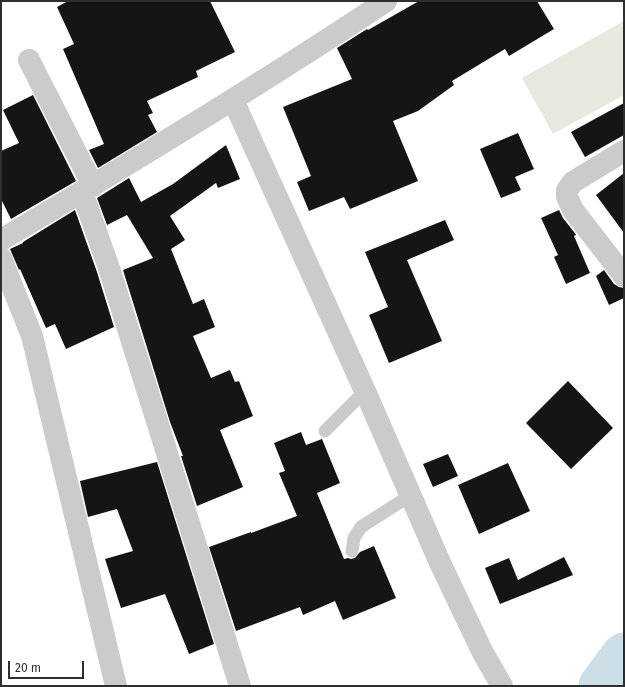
<!DOCTYPE html>
<html>
<head>
<meta charset="utf-8">
<style>
  body { margin:0 }
  #map { position:relative; width:625px; height:687px; overflow:hidden; background:#fff; font-family:"Fira Sans",sans-serif }
  canvas { display:block }
  .frame { position:absolute; inset:0; border:2px solid #2e2e2e; pointer-events:none }
  .scale { position:absolute; left:8px; top:661px; width:76px; height:18px; box-sizing:border-box; border:2px solid #2e2e2e; border-top:0; padding-left:5px; font-size:12px; line-height:14px; white-space:nowrap; color:#2e2e2e; -webkit-text-stroke:3px #fff; paint-order:stroke }
</style>
</head>
<body>
<div id="map">
<canvas width="625" height="687"></canvas>
<div class="frame"></div>
<div class="scale">20 m</div>
</div>
<script>
const ctx = document.querySelector('canvas').getContext('2d');
ctx.lineJoin = 'round';
function fillPath(path, color) { ctx.fillStyle = color; ctx.fill(path, 'evenodd'); }
function stroke(path, color, width, dash) { ctx.strokeStyle = color; ctx.lineWidth = width; ctx.lineCap = dash ? 'butt' : 'round'; ctx.setLineDash(dash || []); ctx.stroke(path); }
fillPath(new Path2D(`
  M 624,21 L 624,95 L 553,134 L 522,78 Z`), '#e5e9de');
stroke(new Path2D(`
  M 601,686 L 624,655`), '#ccdfe7', 45);
fillPath(new Path2D(`
  M 68,1 L 210,1 L 235,52 L 196,71 L 198,77 L 147,101 L 153,113 L 148,115 L 157,132 L 98,168 L 89,150 L 104,144 L 63,49 L 74,44 L 57,7 Z
  M 419,1 L 537,1 L 554,29 L 509,56 L 505,49 L 452,81 L 454,85 L 418,111 L 393,121 L 418,181 L 350,209 L 344,197 L 309,211 L 297,182 L 311,176 L 283,107 L 352,79 L 337,48 L 367,29 L 368,30 Z
  M 33,95 L 76,181 L 11,219 L 1,199 L 1,151 L 19,143 L 3,110 Z
  M 624,103 L 624,135 L 585,157 L 571,132 Z
  M 518,133 L 534,169 L 515,177 L 521,190 L 501,198 L 480,149 Z
  M 226,145 L 240,179 L 218,188 L 216,183 L 170,216 L 185,240 L 171,249 L 193,304 L 204,299 L 215,327 L 193,336 L 211,378 L 230,370 L 235,382 L 239,381 L 253,416 L 220,430 L 243,487 L 197,506 L 181,456 L 183,456 L 170,422 L 123,270 L 153,258 L 127,215 L 107,225 L 97,198 L 129,178 L 141,202 L 173,184 Z
  M 624,173 L 624,233 L 596,195 Z
  M 75,210 L 97,272 L 114,327 L 66,349 L 55,324 L 46,328 L 20,269 L 19,270 L 10,249 L 23,243 L 23,242 Z
  M 559,210 L 563,218 L 574,232 L 576,235 L 574,236 L 590,273 L 566,284 L 554,257 L 558,255 L 541,218 Z
  M 445,220 L 454,240 L 407,260 L 442,341 L 389,363 L 369,315 L 388,307 L 365,252 Z
  M 604,270 L 614,284 L 619,287 L 624,288 L 624,298 L 609,305 L 596,276 Z
  M 568,381 L 613,428 L 571,469 L 526,423 Z
  M 301,432 L 306,445 L 322,439 L 340,483 L 317,493 L 344,559 L 348,558 L 351,559 L 355,558 L 360,552 L 374,546 L 396,598 L 343,620 L 335,601 L 303,615 L 300,607 L 236,631 L 209,547 L 251,532 L 251,533 L 297,516 L 279,473 L 285,471 L 274,443 Z
  M 448,454 L 458,476 L 433,487 L 423,464 Z
  M 157,462 L 214,644 L 189,654 L 165,594 L 121,608 L 105,559 L 133,551 L 117,509 L 88,517 L 80,481 Z
  M 508,463 L 530,511 L 479,534 L 458,485 Z
  M 564,557 L 573,575 L 500,604 L 485,568 L 509,558 L 518,580 Z`), '#151515');
stroke(new Path2D(`
  M 325,431 L 365,391
  M 352,551 L 354,538 L 361,527 L 411,495`), '#cbcbcb', 13);
stroke(new Path2D(`
  M 29,60 L 93,186
  M 233,100 L 365,391 L 441,565 L 482,651 L 502,686
  M 624,151 L 573,182 L 567,190 L 567,197 L 573,210 L 624,276
  M 82,192 L 109,268 L 240,686
  M 1,240 C 131,163 260,85 386,1
  M 1,258 L 32,336 L 116,686`), '#cbcbcb', 22);
</script>
</body>
</html>
